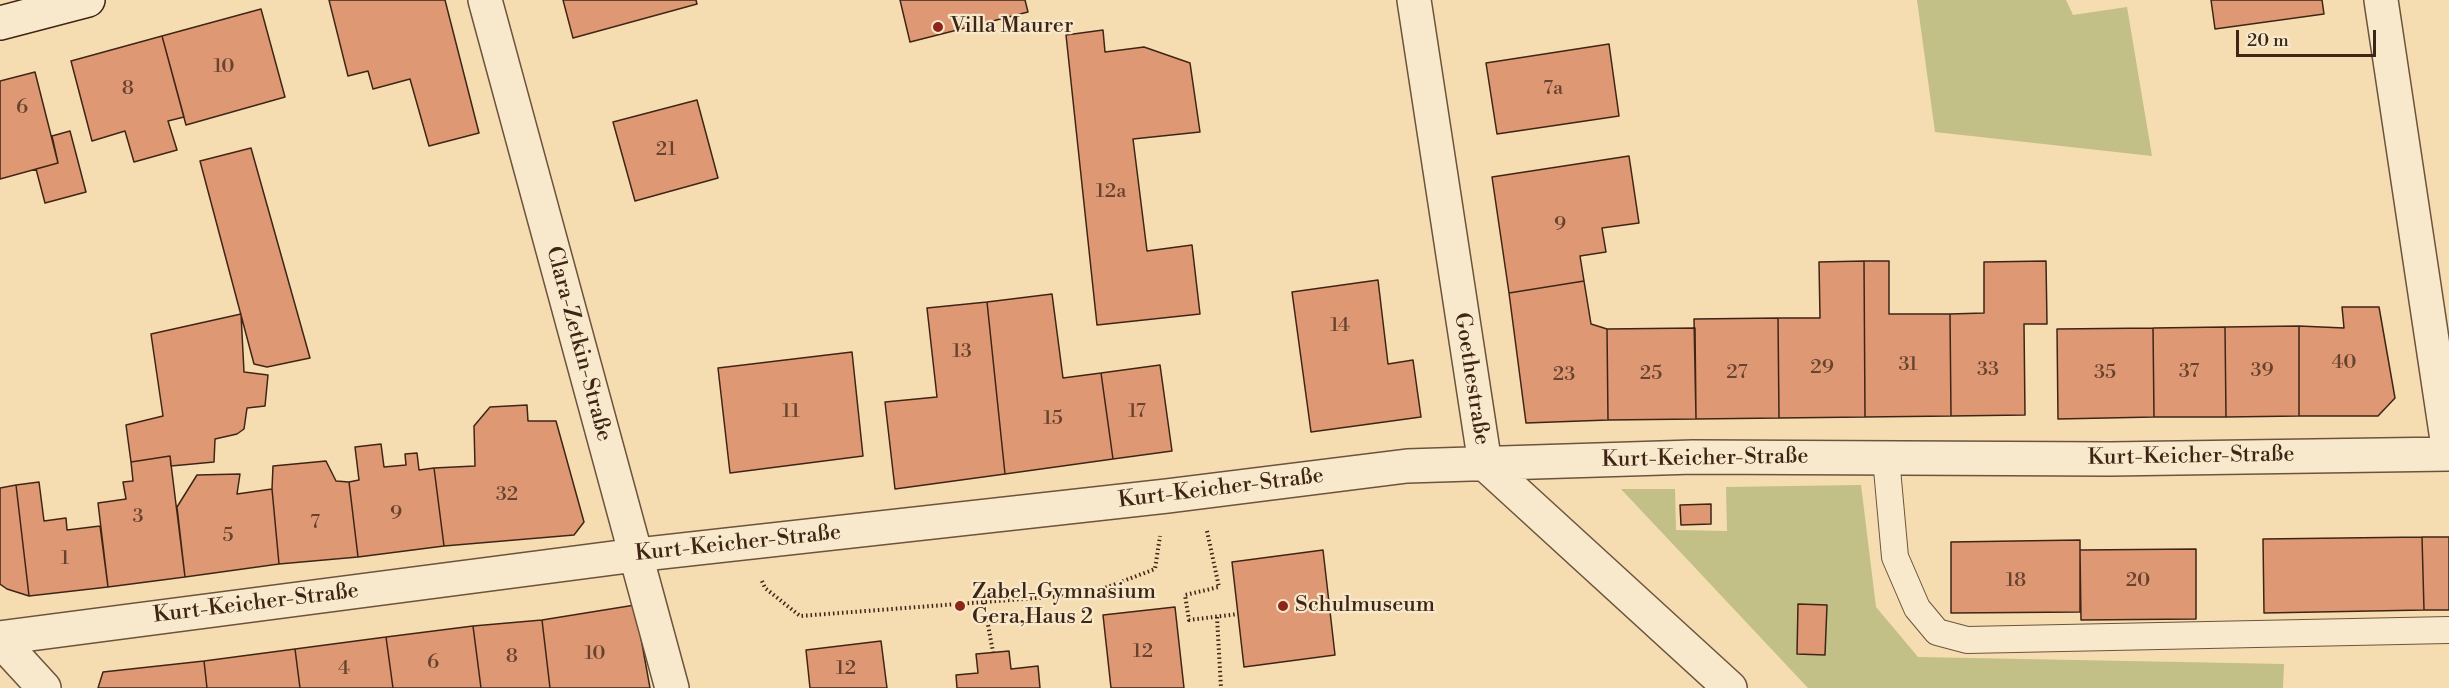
<!DOCTYPE html>
<html>
<head>
<meta charset="utf-8">
<style>
  body { margin:0 }
  #map { position:relative; width:2449px; height:688px; overflow:hidden; background:#f5ddb1; font-family:"Libre Bodoni",serif }
  canvas { display:block }
  .scale { position:absolute; left:2236px; top:30px; width:140px; height:27px; box-sizing:border-box; border:3px solid #3f2516; border-top:0; padding-left:8px; font-size:18px; line-height:21px; white-space:nowrap; color:#3f2516; -webkit-text-stroke:4px #f8e9cc; paint-order:stroke }
</style>
</head>
<body>
<div id="map">
<canvas width="2449" height="688"></canvas>
<div class="scale">20 m</div>
</div>
<script>
const ctx = document.querySelector('canvas').getContext('2d');
ctx.lineJoin = 'round';
function fillPath(path, color) { ctx.fillStyle = color; ctx.fill(path, 'evenodd'); }
function stroke(path, color, width, dash) { ctx.strokeStyle = color; ctx.lineWidth = width; ctx.lineCap = dash ? 'butt' : 'round'; ctx.setLineDash(dash || []); ctx.stroke(path); }
function drawText(font, color, halo, rows, align = 'center') {
  ctx.font = font + ' "Libre Bodoni",serif'; ctx.lineWidth = 4.5; ctx.setLineDash([]); ctx.textBaseline = 'middle'; ctx.strokeStyle = halo; ctx.fillStyle = color; for (const [text, x, y, turn = 0] of rows) {
    ctx.save(); ctx.translate(x, y); ctx.rotate((+turn || 0) * Math.PI / 180); ctx.textAlign = isNaN(turn) ? turn : align; if (halo) ctx.strokeText(text, 0, 0); ctx.fillText(text, 0, 0); ctx.restore();
  }
}
fillPath(new Path2D(`
  M 1917,0 L 2066,0 L 2073,15 L 2127,7 L 2152,156 L 1935,132 Z
  M 1861,485 L 1876,607 L 1918,657 L 2284,664 L 2283,688 L 1808,688 L 1621,489 L 1675,489 L 1676,530 L 1727,531 L 1726,487 Z`), '#c2bf87');
const building = new Path2D(`
  M 329,0 L 445,0 L 479,133 L 429,146 L 410,79 L 373,89 L 368,71 L 348,76 Z
  M 563,0 L 696,0 L 697,4 L 573,38 Z
  M 900,0 L 1025,0 L 1028,12 L 910,42 Z
  M 2211,0 L 2322,0 L 2324,14 L 2215,29 Z
  M 261,9 L 285,97 L 186,125 L 162,36 Z
  M 1103,30 L 1105,52 L 1144,47 L 1190,63 L 1200,132 L 1133,139 L 1147,251 L 1192,245 L 1200,314 L 1097,325 L 1066,35 Z
  M 162,36 L 184,117 L 168,121 L 177,150 L 134,162 L 125,131 L 92,141 L 71,61 Z
  M 1609,44 L 1619,116 L 1497,134 L 1486,63 Z
  M 35,72 L 58,163 L 0,179 L 0,81 Z
  M 697,100 L 718,178 L 635,201 L 613,122 Z
  M 70,131 L 86,192 L 45,203 L 36,169 L 58,163 L 52,136 Z
  M 251,148 L 310,358 L 267,367 L 254,364 L 200,161 Z
  M 1629,156 L 1639,223 L 1602,228 L 1606,252 L 1580,256 L 1584,281 L 1509,293 L 1492,177 Z
  M 1864,261 L 1865,417 L 1779,418 L 1778,318 L 1820,318 L 1819,262 Z
  M 1864,261 L 1889,261 L 1889,314 L 1950,314 L 1951,416 L 1865,417 Z
  M 2046,261 L 2047,324 L 2024,324 L 2025,415 L 1951,416 L 1950,314 L 1984,313 L 1984,262 Z
  M 1378,280 L 1388,364 L 1413,360 L 1421,417 L 1311,432 L 1292,292 Z
  M 1584,281 L 1591,324 L 1607,329 L 1608,420 L 1526,423 L 1509,293 Z
  M 1052,294 L 1063,378 L 1101,373 L 1113,459 L 1005,474 L 987,302 Z
  M 987,302 L 1005,474 L 895,489 L 885,402 L 937,397 L 927,308 Z
  M 2342,307 L 2379,307 L 2395,398 L 2378,416 L 2299,416 L 2299,326 L 2344,328 Z
  M 241,314 L 244,372 L 268,375 L 265,406 L 247,408 L 244,429 L 237,434 L 215,439 L 214,462 L 171,466 L 170,456 L 131,462 L 126,425 L 163,416 L 151,334 Z
  M 1778,318 L 1779,418 L 1696,419 L 1694,319 Z
  M 2299,326 L 2299,416 L 2226,417 L 2225,327 Z
  M 2225,327 L 2226,417 L 2154,417 L 2153,328 Z
  M 1695,328 L 1696,419 L 1608,420 L 1607,329 Z
  M 2153,328 L 2154,417 L 2058,419 L 2057,329 Z
  M 852,352 L 863,456 L 730,473 L 718,368 Z
  M 1160,365 L 1172,451 L 1113,459 L 1101,373 Z
  M 527,405 L 528,421 L 556,421 L 584,522 L 574,535 L 444,546 L 434,468 L 475,466 L 474,426 L 490,407 Z
  M 381,444 L 384,467 L 406,465 L 405,454 L 417,453 L 419,470 L 434,468 L 444,546 L 358,557 L 349,482 L 359,480 L 355,447 Z
  M 170,456 L 185,577 L 108,587 L 98,503 L 126,499 L 123,482 L 133,481 L 131,462 Z
  M 326,461 L 336,481 L 349,482 L 358,557 L 279,564 L 272,489 L 273,466 Z
  M 240,474 L 237,494 L 272,489 L 279,564 L 185,577 L 177,507 L 197,475 Z
  M 39,482 L 44,521 L 66,518 L 67,530 L 100,526 L 108,587 L 29,596 L 16,485 Z
  M 16,485 L 29,596 L 7,589 L 0,584 L 0,488 Z
  M 1711,504 L 1711,524 L 1681,525 L 1680,505 Z
  M 2422,537 L 2424,610 L 2264,613 L 2263,539 Z
  M 2422,537 L 2449,537 L 2449,610 L 2424,610 Z
  M 2080,540 L 2080,612 L 1951,613 L 1951,542 Z
  M 2196,549 L 2196,619 L 2081,620 L 2080,550 Z
  M 1323,550 L 1335,655 L 1244,667 L 1232,562 Z
  M 1798,604 L 1827,605 L 1825,655 L 1797,654 Z
  M 635,605 L 650,688 L 550,688 L 542,620 Z
  M 1175,607 L 1184,688 L 1111,688 L 1103,615 Z
  M 542,620 L 550,688 L 481,688 L 473,626 Z
  M 473,626 L 481,688 L 393,688 L 386,637 Z
  M 386,637 L 393,688 L 300,688 L 295,649 Z
  M 881,641 L 887,688 L 810,688 L 806,650 Z
  M 295,649 L 300,688 L 207,688 L 204,661 Z
  M 1009,651 L 1011,669 L 1038,666 L 1040,688 L 957,688 L 956,675 L 978,673 L 976,654 Z
  M 204,661 L 207,688 L 98,688 L 103,672 Z`);
fillPath(building, '#de9974');
stroke(building, '#3f2516', 1.5);
const lane = new Path2D(`
  M 1886,458 L 1895,557 L 1917,608 L 1937,632 L 1967,640 L 2449,630`);
const street = new Path2D(`
  M 485,0 L 672,688
  M 1414,0 L 1485,464 L 1730,688
  M 2381,0 L 2449,453
  M 0,638 L 636,555 L 1167,496 L 1407,466 L 1693,457 L 2110,459 L 2449,454
  M 0,640 L 44,688`);
const secondary = new Path2D(`
  M 0,23 L 88,0`);
stroke(lane, '#6c533d', 28);
stroke(street, '#6c533d', 36);
stroke(secondary, '#3f2516', 36);
stroke(new Path2D(`
  M 1207,531 L 1219,587 L 1185,595 L 1189,620 L 1238,614
  M 762,581 L 765,588 L 800,616 L 1089,594 L 1155,569 L 1160,536
  M 984,603 L 993,652
  M 1217,617 L 1221,688`), '#3f2516', 4, [1.5, 3]);
stroke(lane, '#f8e9cc', 26);
stroke(street, '#f8e9cc', 33);
stroke(secondary, '#f8e9cc', 33);
for (const [x, y, r, color] of [
  [938,27,6,"#8f2418"],
  [960,606,6,"#8f2418"],
  [1283,606,6,"#8f2418"]
]) { const dot = new Path2D(); dot.arc(x, y, r, 0, 2 * Math.PI); ctx.fillStyle = color; ctx.fill(dot); stroke(dot, '#f8e9cc', 2); }
drawText('20px', '#67422e', null, [
  ["10",224,67],
  ["8",128,89],
  ["7a",1553,89],
  ["6",22,108],
  ["21",666,150],
  ["12a",1111,192],
  ["9",1560,225],
  ["14",1340,326],
  ["13",962,352],
  ["40",2344,363],
  ["31",1908,365],
  ["29",1822,368],
  ["33",1988,370],
  ["39",2262,371],
  ["37",2189,372],
  ["27",1737,373],
  ["35",2105,373],
  ["25",1651,374],
  ["23",1564,375],
  ["11",791,412],
  ["17",1137,412],
  ["15",1053,419],
  ["32",507,495],
  ["9",396,514],
  ["3",138,517],
  ["7",315,523],
  ["5",228,536],
  ["1",65,559],
  ["18",2016,581],
  ["20",2138,581],
  ["12",1143,652],
  ["10",595,654],
  ["8",512,657],
  ["6",433,663],
  ["4",344,669],
  ["12",846,669]
]);
drawText('22px', '#3f2516', '#f8e9cc', [
  ["Villa Maurer",950,27],
  ["Zabel-Gymnasium",972,593],
  ["Gera,Haus 2",972,618],
  ["Schulmuseum",1295,606]
], 'left');
drawText('22px', '#3f2516', '#f8e9cc', [
  ["Clara-Zetkin-Straße",578,344,75],
  ["Goethestraße",1471,379,81],
  ["Kurt-Keicher-Straße",2191,457,-1],
  ["Kurt-Keicher-Straße",1705,459,-1],
  ["Kurt-Keicher-Straße",1221,489,-7],
  ["Kurt-Keicher-Straße",738,544,-6],
  ["Kurt-Keicher-Straße",256,604,-7]
]);
</script>
</body>
</html>
